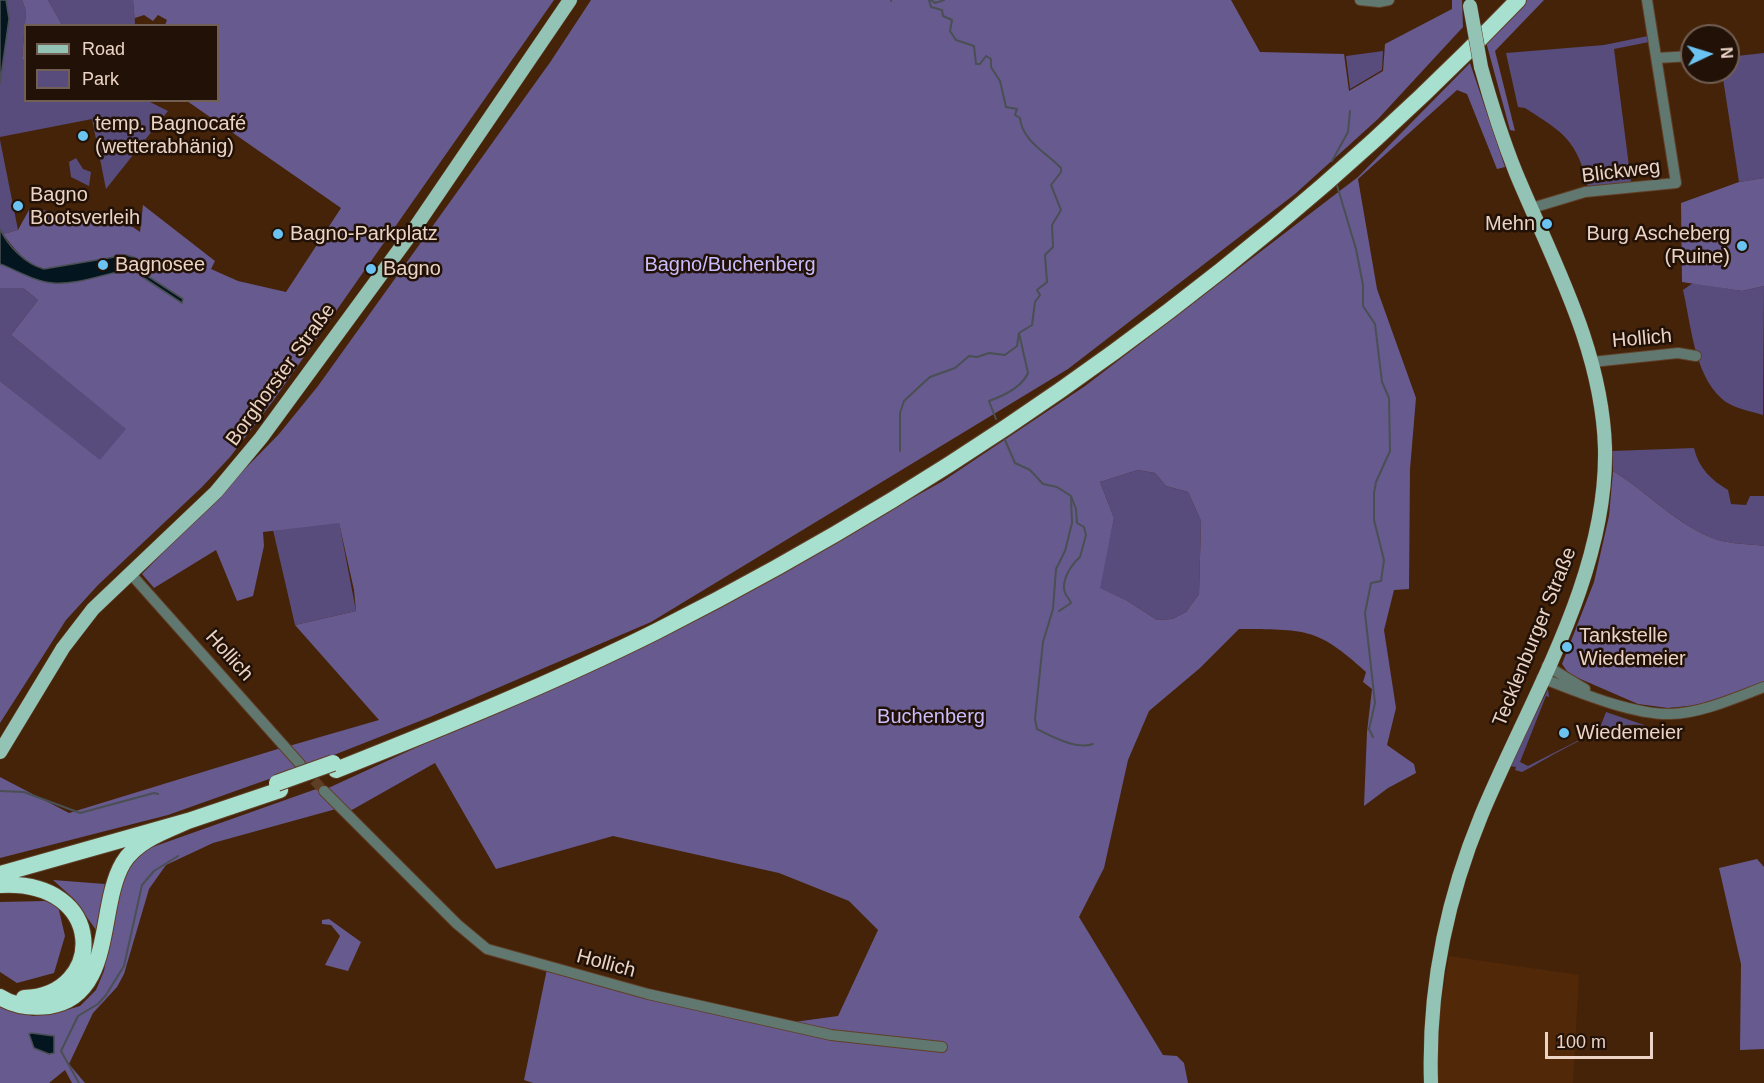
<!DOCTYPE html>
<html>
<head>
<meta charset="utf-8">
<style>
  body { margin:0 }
  #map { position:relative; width:1764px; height:1083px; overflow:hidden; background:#452309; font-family:Arial,sans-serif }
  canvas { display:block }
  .legend { position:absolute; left:24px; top:24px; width:195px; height:78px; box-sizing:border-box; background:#211107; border:2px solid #725f53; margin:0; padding:8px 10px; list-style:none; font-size:18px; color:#ebd4c5 }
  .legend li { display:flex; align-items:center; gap:12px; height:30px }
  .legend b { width:30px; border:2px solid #725f53 }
  .north { position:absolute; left:1680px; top:24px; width:60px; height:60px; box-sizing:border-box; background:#211107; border:2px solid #725f53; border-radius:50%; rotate:86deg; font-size:16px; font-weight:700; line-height:24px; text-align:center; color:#ebd4c5 }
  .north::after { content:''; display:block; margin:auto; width:21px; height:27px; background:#6bc3f2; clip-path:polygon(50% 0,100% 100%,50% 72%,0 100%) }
  .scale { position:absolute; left:1545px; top:1032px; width:108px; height:27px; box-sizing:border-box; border:3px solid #ebd4c5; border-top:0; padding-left:8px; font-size:18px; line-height:21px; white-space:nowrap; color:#ebd4c5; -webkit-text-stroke:4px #211107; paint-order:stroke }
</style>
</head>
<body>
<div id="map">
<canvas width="1764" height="1083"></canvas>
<ul class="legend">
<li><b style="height:8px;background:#93c3b4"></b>Road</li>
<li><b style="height:16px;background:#574c7c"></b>Park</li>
</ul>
<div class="north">N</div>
<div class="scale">100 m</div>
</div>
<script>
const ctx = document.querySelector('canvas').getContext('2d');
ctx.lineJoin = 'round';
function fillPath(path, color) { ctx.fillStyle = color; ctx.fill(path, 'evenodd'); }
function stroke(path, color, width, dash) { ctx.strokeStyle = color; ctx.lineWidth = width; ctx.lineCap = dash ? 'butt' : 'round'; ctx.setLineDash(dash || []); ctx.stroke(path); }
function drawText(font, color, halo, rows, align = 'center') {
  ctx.font = font + ' Arial,sans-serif'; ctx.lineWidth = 5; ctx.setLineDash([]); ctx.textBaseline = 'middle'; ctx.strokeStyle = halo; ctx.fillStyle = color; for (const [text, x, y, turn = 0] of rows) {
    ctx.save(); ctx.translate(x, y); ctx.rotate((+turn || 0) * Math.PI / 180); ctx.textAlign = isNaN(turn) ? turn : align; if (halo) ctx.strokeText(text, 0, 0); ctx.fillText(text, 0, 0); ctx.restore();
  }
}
fillPath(new Path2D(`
  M 1449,956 L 1579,975 L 1573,1083 L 1437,1083 L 1436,1034 Z`), '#512808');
fillPath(new Path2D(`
  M 6,0 L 22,0 L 26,11 L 22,59 L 25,62 L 26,100 L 148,101 L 168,111 L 106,189 L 92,119 L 0,137 L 0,83 L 9,19 Z
  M 48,0 L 133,0 L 135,25 L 62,25 Z
  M 1648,36 L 1649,42 L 1614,49 L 1631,182 L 1588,187 C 1577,140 1564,133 1525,108 L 1518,107 L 1506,53 L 1604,45 Z
  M 1383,51 L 1382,70 L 1350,89 L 1346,56 Z
  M 1764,53 L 1764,178 L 1739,182 L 1722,72 L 1728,72 L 1728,57 Z
  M 0,140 L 18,230 L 3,234 L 0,229 Z
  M 76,158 L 83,169 L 91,172 L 89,186 L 71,177 L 69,162 Z
  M 1693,283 L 1742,291 L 1764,286 L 1763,415 C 1750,411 1731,408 1721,398 C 1694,373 1691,324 1683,290 Z
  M 0,288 L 23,288 L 38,300 L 11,335 L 127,429 L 100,461 L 0,381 Z
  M 1694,448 C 1698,467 1711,480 1728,490 L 1731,504 L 1746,505 L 1750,496 L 1764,496 L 1764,546 C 1749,544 1732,544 1718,540 C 1677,526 1649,493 1613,471 L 1612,451 Z
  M 1138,470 L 1155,473 L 1166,486 L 1188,492 L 1201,521 L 1199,594 L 1186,612 L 1172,619 L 1157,620 L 1126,600 L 1099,588 L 1114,518 L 1100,482 Z
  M 339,522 L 356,611 L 295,625 L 273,530 Z
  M 1548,689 L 1549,697 L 1546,696 L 1520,762 L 1528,766 L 1599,730 L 1606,712 L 1647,726 C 1609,717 1555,755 1522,772 L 1515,770 L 1516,767 L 1510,766 Z`), '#574c7c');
fillPath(new Path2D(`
  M 22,0 L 48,0 L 62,25 L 26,26 L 25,62 L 22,59 L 26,11 Z
  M 133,0 L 554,0 L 273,401 L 230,457 L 202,487 L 98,585 L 66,620 L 0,723 L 0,381 L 100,460 L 126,429 L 11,335 L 38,300 L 23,288 L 0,288 L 0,264 C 16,270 36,282 53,283 C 81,285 109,271 136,269 L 144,278 L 146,275 L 126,255 L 44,269 C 26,264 14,249 3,234 L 18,230 L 30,208 L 82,217 L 110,211 L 140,232 L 143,205 L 215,261 L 211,269 L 238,281 L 286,292 L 341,208 L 187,101 L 218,100 L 218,26 L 165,25 L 167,20 L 158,15 L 153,21 L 144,15 L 135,18 L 135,25 Z
  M 591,0 L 1231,0 L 1260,52 L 1344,54 L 1349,91 L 1383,71 L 1385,44 L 1452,9 L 1452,0 L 1462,0 L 1463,27 L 1378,119 L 1295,194 L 1068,369 L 651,622 L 430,717 L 306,766 L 289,746 L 379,720 L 295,625 L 356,611 L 354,590 L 339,523 L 263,532 L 264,546 L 253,596 L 237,601 L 216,550 L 154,588 L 142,574 L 279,434 L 318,386 L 551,61 Z
  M 1525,0 L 1544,0 L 1495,51 L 1515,131 L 1510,130 L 1486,42 Z
  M 1470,63 L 1505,167 L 1497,169 L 1467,94 L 1457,90 L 1358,179 L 1377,289 L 1416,398 L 1410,469 L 1409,589 L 1394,590 L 1384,630 L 1396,708 L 1387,745 L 1414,764 L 1416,773 L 1388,788 L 1364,806 L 1367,732 L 1372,689 L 1363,682 L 1366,672 C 1316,626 1304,630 1239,629 L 1200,668 L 1149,711 L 1128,760 L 1104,868 L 1079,917 L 1163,1055 L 1177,1056 L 1184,1063 L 1188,1083 L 533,1083 L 524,1080 L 548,964 L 648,994 L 794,1022 L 838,1016 L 878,930 L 849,901 L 779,873 L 613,836 L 496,869 L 435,763 L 350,811 L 324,790 L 697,618 L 943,481 L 1085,386 L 1358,177 ZM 1138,470 L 1155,473 L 1166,486 L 1188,492 L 1201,521 L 1199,594 L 1186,612 L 1172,619 L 1157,620 L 1126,600 L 1100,588 L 1114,518 L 1100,482 Z
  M 1764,178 L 1764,286 L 1742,291 L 1682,282 L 1681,203 L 1739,182 Z
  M 1613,471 C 1649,493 1677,526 1718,540 C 1732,544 1749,544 1764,546 L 1764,683 L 1698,705 L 1668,708 L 1638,704 L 1569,674 L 1562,664 L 1594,582 L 1609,516 Z
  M 281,748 L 300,768 L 168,815 L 0,858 L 0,777 L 69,813 Z
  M 319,788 L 336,809 L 213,843 L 166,865 L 149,889 L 124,974 L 117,987 L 93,1013 L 69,1064 L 85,1083 L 72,1083 L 65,1070 L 49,1083 L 0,1083 L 0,1006 L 33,1016 L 56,1013 L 80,1006 L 96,990 L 104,971 L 116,903 L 126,870 L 147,849 Z
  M 1757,859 L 1764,867 L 1764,1049 L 1740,1050 L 1741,964 L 1719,868 Z
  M 53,880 L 105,884 L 96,930 L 74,899 Z
  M 45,901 L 58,906 L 65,936 L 54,973 L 17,983 L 0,972 L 0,902 Z
  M 329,919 L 361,942 L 348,971 L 325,965 L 340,936 L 331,925 L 322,924 L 322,920 Z`), '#675a8f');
const water = new Path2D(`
  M 0,0 L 6,0 L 9,19 L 0,83 Z
  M 0,229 C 8,246 25,264 44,269 L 126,255 L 136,258 L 146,275 L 183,299 L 182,303 L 144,278 L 136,269 C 109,271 81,285 53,283 C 36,282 16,270 0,264 Z
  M 31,1033 L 54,1036 L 54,1053 L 49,1054 L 34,1048 L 29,1034 Z`);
fillPath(water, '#031620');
stroke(water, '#494f52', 1.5);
stroke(new Path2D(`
  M 891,0 L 891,1
  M 929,0 L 931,7 L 942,10 L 943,16 L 952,20 L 950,31 L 956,40 L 974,46 L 976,64 L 980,64 L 986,56 L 991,59 L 991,67 L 1000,81 L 1006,107 L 1017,109 L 1015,115 L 1020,118 C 1022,141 1047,153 1061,168 L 1061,172 L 1051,185 L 1061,210 L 1052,225 L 1053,247 L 1045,255 L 1047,282 L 1037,290 L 1040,295 L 1035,302 L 1032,325 L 1019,333 L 1028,373 C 1022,387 1003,396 989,401 L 996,419
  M 931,0 L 935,3 L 944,0
  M 1332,161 L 1348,132 L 1350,111
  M 1336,182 L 1356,249 L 1363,285 L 1363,306 L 1375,324 L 1382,382 L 1389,398 L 1390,451 L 1376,482 L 1374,493 L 1374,520 L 1384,560 L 1381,581 L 1371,583 L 1365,613 L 1375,703 L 1369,729 L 1373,737
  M 1005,440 L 1015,463 L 1030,470 L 1043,484 L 1057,487 L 1071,496 L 1072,523 L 1065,551 L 1056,569 L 1053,609 L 1043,642 L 1035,719 L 1037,729 C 1051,736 1076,750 1093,744
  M 900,451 L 900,413 L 904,401 L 920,386 L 930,377 L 955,368 L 969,356 L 977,357 L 989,353 L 1005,355 L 1017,346 L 1019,333
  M 1059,611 L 1071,603 C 1070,600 1068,598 1066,595 C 1059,582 1072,564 1080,557 L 1086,535 L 1084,527 L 1077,523 L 1076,509 L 1071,496
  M 0,791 L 24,792 L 80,813 L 154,793 L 158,794
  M 79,1083 L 61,1051 L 78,1016 L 98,1004 L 106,995 L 124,966 L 142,885 L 154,871 L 178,856`), '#494f52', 2);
stroke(new Path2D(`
  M 304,769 L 324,791`), '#5e3e25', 10, [10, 5]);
const minor = new Path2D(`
  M 1360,0 L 1379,2 L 1389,0
  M 1657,58 L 1692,56
  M 1532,208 L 1585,192 L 1676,183 L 1647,0
  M 1592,362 L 1678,353 L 1696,356
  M 130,573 L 300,764
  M 1547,666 L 1585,689
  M 1542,678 C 1578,692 1633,715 1671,714 C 1702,713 1735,698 1764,687
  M 324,791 L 457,924 L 487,949 L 648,994 L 831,1035 L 942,1047`);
const major = new Path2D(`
  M 0,752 L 63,648 L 93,609 L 216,492 L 261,438 L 410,235 L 570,0
  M 1431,1083 C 1428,992 1446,901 1481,816 C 1529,700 1608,576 1605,448 C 1602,349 1553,262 1516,173 C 1502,138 1491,103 1481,67`);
const highway = new Path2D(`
  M 336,770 C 444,727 553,683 657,631 C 975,470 1271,258 1518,0
  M 0,874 L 188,821 L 280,790
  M 0,885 C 108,879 106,996 24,998
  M 0,997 C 14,1006 32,1008 49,1006 C 115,996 97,907 123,863 C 136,841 165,831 188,821`);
stroke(minor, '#603f27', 12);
stroke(major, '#603f27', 15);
stroke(highway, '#603f27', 18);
stroke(minor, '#617871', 10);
stroke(major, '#93c3b4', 14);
stroke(highway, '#a7e0cf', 16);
const majorBridge = new Path2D(`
  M 1470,6 L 1481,67`);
const highwayBridge = new Path2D(`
  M 277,783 L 333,763`);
stroke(majorBridge, '#603f27', 15, []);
stroke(highwayBridge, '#603f27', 18, []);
stroke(majorBridge, '#93c3b4', 14);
stroke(highwayBridge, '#a7e0cf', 16);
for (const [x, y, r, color] of [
  [83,136,6,"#6bc3f2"],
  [18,206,6,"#6bc3f2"],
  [1547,224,6,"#6bc3f2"],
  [278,234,6,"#6bc3f2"],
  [1742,246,6,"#6bc3f2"],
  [103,265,6,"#6bc3f2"],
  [371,269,6,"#6bc3f2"],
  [1567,647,6,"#6bc3f2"],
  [1564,733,6,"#6bc3f2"]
]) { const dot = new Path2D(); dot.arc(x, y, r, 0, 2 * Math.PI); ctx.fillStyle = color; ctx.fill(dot); stroke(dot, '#211107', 2); }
drawText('20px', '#ebd4c5', '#211107', [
  ["temp. Bagnocafé",95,124],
  ["(wetterabhänig)",95,147],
  ["Bagno",30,195],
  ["Bootsverleih",30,218],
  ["Mehn",1535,224,"right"],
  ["Bagno-Parkplatz",290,234],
  ["Burg Ascheberg",1730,234,"right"],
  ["(Ruine)",1730,257,"right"],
  ["Bagnosee",115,265],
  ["Bagno",383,269],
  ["Tankstelle",1579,636],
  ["Wiedemeier",1579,659],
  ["Wiedemeier",1576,733]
], 'left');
drawText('20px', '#ebd4c5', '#211107', [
  ["Blickweg",1621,172,-7],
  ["Hollich",1642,339,-5],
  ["Borghorster Straße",281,375,-54],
  ["Tecklenburger Straße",1535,637,-68],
  ["Hollich",229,656,48],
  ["Hollich",606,964,15]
]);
drawText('20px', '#cabdfd', '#211107', [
  ["Bagno/Buchenberg",730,265],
  ["Buchenberg",931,717]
]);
</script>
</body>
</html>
